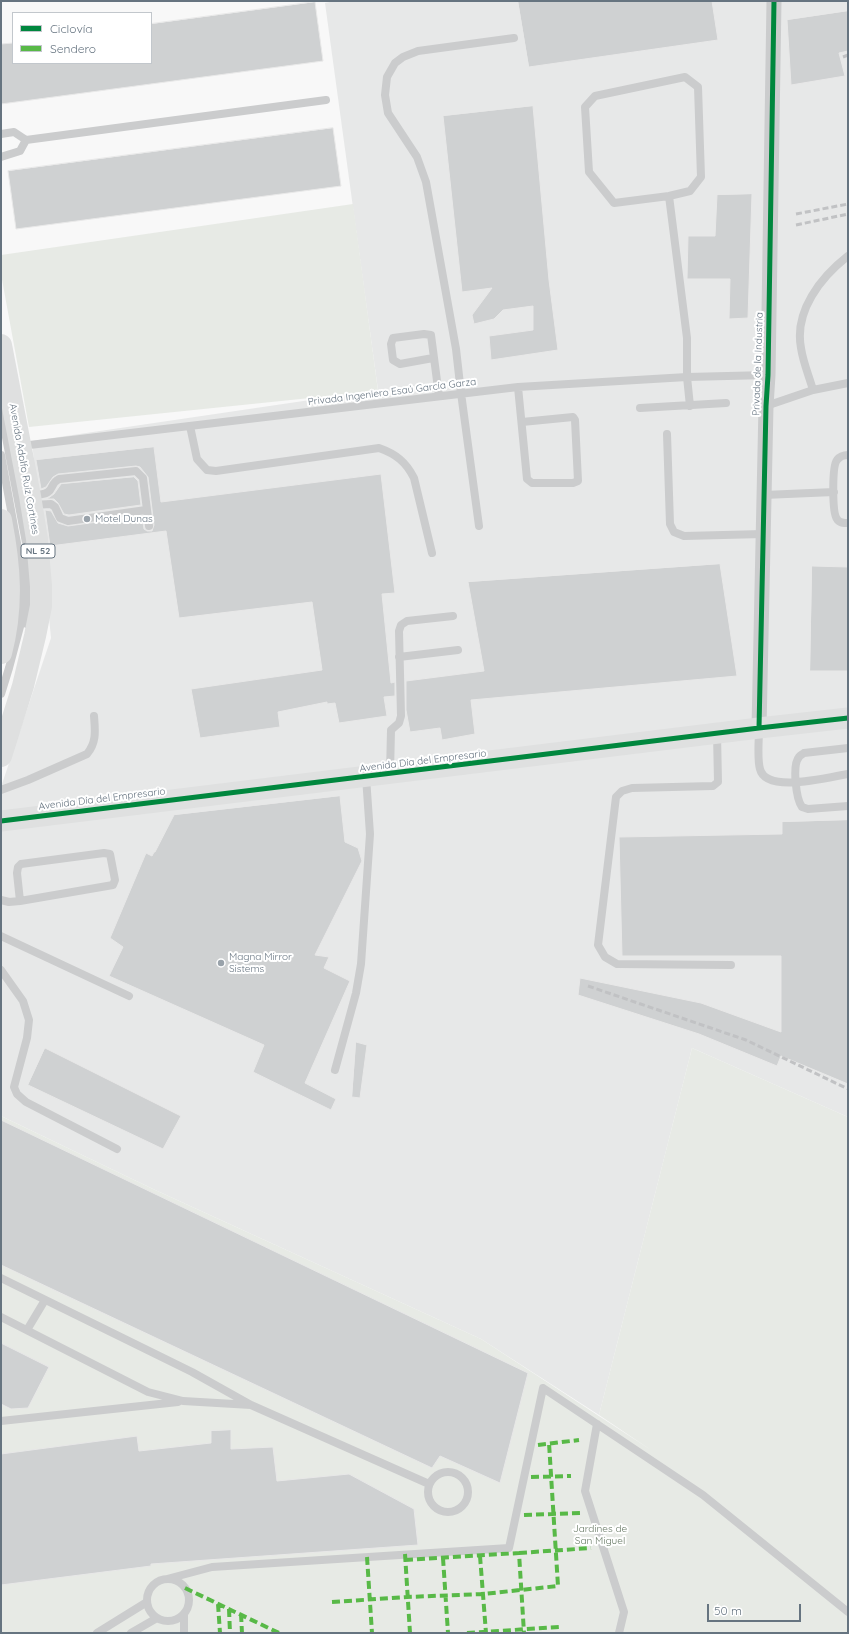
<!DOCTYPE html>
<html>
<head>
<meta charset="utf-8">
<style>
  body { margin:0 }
  #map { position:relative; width:849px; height:1634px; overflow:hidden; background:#f8f8f8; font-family:Quicksand,sans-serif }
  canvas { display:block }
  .frame { position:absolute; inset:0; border:2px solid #667480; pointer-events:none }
  .legend { position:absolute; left:12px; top:12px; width:140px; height:52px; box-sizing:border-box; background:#fff; border:1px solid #c2c7cc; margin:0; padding:5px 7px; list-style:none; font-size:12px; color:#667480 }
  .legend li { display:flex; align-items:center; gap:8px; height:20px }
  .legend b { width:20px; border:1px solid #c2c7cc }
  .scale { position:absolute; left:707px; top:1604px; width:94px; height:18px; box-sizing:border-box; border:2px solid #667480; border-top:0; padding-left:5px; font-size:12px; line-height:14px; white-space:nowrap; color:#667480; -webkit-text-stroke:3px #fff; paint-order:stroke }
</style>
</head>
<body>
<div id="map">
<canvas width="849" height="1634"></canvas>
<div class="frame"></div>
<ul class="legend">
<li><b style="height:5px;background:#00873e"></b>Ciclovía</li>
<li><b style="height:5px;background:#58b947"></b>Sendero</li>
</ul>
<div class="scale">50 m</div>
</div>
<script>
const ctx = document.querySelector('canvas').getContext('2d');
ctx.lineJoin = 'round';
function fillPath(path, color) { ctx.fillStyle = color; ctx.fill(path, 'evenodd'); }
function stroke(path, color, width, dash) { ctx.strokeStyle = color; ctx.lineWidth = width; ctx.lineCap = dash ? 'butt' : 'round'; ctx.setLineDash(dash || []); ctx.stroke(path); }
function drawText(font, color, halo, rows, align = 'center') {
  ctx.font = font + ' Quicksand,sans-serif'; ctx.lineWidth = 4; ctx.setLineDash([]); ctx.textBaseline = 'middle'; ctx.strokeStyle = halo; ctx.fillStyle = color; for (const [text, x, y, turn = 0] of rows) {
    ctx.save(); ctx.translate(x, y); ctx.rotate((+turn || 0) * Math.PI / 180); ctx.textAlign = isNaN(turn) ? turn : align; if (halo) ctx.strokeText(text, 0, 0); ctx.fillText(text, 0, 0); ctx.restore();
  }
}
fillPath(new Path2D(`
  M 334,1 L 848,1 L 848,1117 L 692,1048 L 599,1415 L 481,1339 L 153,1189 L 1,1116 L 1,787 L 51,638 L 32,441 L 378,390 L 325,3 Z`), '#e7e8e8');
fillPath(new Path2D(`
  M 353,204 L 378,391 L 29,427 L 1,274 L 1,255 Z
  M 692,1048 L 848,1117 L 848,1633 L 1,1633 L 1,1116 L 153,1189 L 481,1339 L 651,1450 L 599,1415 Z`), '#e7eae5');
const building = new Path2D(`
  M 518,1 L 712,1 L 718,40 L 529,67 Z
  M 315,2 L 323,61 L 1,104 L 1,44 L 13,43 L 13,63 L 151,63 L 151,24 Z
  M 848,11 L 848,51 L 839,53 L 845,76 L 791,85 L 787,20 Z
  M 533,106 L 549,280 L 558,350 L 491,360 L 489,336 L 533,330 L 533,306 L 503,310 L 494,319 L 474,324 L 472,315 L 492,288 L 462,292 L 443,116 Z
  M 333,128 L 341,186 L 16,229 L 8,171 Z
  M 752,194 L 748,318 L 729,319 L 730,279 L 687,279 L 688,236 L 715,236 L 717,195 Z
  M 154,447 L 161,502 L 381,474 L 395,593 L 382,594 L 391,683 L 395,682 L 395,696 L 384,697 L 387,716 L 339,723 L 335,703 L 327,704 L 327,702 L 278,712 L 280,727 L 200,738 L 191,689 L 322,670 L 312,602 L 179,618 L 166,531 L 50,546 L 45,510 L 51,511 L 58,523 L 68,526 L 142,516 L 144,529 L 147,531 L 152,531 L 154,525 L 148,477 L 140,467 L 136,466 L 58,474 L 53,477 L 46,487 L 41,489 L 36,460 Z
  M 134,477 L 138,481 L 141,505 L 69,515 L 64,514 L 58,503 L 54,499 L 47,499 L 54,494 L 61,484 Z
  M 720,564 L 737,676 L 471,700 L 475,734 L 442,740 L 440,728 L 410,732 L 406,710 L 406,681 L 484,671 L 468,582 Z
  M 812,566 L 848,567 L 848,671 L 810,671 Z
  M 340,796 L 345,842 L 358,848 L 362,861 L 315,955 L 329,957 L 324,968 L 350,981 L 305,1083 L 336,1099 L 331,1110 L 253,1072 L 264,1045 L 109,976 L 123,947 L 110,938 L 146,853 L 152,856 L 154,852 L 155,852 L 174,815 Z
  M 848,820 L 848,1084 L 781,1056 L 777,1066 L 699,1034 L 578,995 L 580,978 L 701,1003 L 781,1032 L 781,956 L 622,956 L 619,837 L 782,834 L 782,822 Z
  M 356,1042 L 367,1045 L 360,1098 L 352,1097 Z
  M 45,1048 L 181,1116 L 163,1149 L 28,1085 Z
  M 1,1120 L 528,1373 L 500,1483 L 440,1456 L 432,1468 L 1,1265 Z
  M 1,1343 L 49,1367 L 28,1408 L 11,1409 L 1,1404 Z
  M 231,1430 L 231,1449 L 273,1447 L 277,1481 L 349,1474 L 414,1509 L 418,1545 L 151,1564 L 151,1566 L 1,1585 L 1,1454 L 137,1436 L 139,1451 L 211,1443 L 211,1431 Z`);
fillPath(building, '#cfd1d2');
stroke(building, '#e8e8e8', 1);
stroke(new Path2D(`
  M 685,77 L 698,87 L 701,177 L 690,191 L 669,196 L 614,203 L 589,172 L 585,107 L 595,96 Z
  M 1,134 L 14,132 L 26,140 L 326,100
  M 1,157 L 20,151 L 26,140
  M 669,196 L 687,338 L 687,377 L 690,406
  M 433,358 L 400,364 L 393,360 L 391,344 L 393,338 L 424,334 L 431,335 L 439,396
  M 518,387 L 527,479 L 532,483 L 573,483 L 578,481 L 575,420 L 573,417 L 522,422
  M 813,390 C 809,376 803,362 801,348 C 794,311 821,277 848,256
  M 766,406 L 813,390 L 848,383
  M 640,408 L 726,403
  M 1,411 L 27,548 L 29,588 L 27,624
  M 190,426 L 197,459 L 207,470 L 216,471 L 379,448 C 396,454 406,462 414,478 L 432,553
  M 667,434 L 670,524 L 674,532 L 684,536 L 763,534
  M 21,446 L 518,387 L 687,377 L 768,375
  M 1,455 L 21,565 L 22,599 L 21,623 L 9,668 L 1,694
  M 848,455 C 844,455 840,456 837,460 C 832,466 832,513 837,519 C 839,523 844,523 848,523
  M 31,495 C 36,495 44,495 48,492 C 53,489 51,483 59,479 L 136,471 L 143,478 L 149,526
  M 764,495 L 834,492
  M 32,505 L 51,504 L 55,507 L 60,518 L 68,521 L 146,510
  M 479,526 L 461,393 L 456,349 L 426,182 L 417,157 L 388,113 L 385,95 L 387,77 L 395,63 L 403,57 L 418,51 L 514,38
  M 399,657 L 458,650
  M 759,729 C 759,739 757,759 760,769 C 766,794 829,777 848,774
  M 717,734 L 718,782 L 713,786 L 632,788 L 622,791 L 616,797 L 598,945 L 605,957 L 617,964 L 731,965
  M 848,748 L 804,753 C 803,754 799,756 799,757 C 792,765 796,799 802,807 L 808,809 L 848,806
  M 390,773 L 391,730 L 399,723 L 401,716 L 399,631 L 401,625 L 407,621 L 453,616
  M 1,790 L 28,780 L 87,754 C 97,742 95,730 94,716
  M 1,900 L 9,902 L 20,901 L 113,885 L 115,880 L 110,854 L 104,853 L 21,864 L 18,867 L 17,873 L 20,901
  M 1,936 L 129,996
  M 1,970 L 23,1001 L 29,1020 L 27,1038 L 14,1087 L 17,1094 L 26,1102 L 117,1149
  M 335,1070 L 356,993 L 361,964 L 370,834 L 366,777
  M 1,1278 L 192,1372 L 251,1405 L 183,1401 L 148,1392 L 1,1317
  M 27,1330 L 45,1300
  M 251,1405 L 429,1484
  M 1,1421 L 178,1402
  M 597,1424 L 585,1491 L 624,1612 L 619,1633
  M428 1492a20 20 0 1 1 40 0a20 20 0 1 1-40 0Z
  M 167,1579 L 212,1567 L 509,1548 L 543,1388 L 703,1495 L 848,1612
  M147 1600a21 21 0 1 1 42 0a21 21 0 1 1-42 0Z
  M 184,1614 L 184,1633
  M 97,1633 L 147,1602
  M 131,1633 L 157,1618`), '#cbcccd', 8);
stroke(new Path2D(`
  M 759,728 L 766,406 L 768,375 L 774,1`), '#cbcccd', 15);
stroke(new Path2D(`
  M 1,821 L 759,728 L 848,718`), '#dfe0e0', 21);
stroke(new Path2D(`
  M 1,345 L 30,496 L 37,539 L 41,586 L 41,606 L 35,636 L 23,686 L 1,756
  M 1,520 C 10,566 13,607 1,653`), '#dfe0e0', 22);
stroke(new Path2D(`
  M 843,57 L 848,55
  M 796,214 L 848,204
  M 796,225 L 848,214
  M 588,986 L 746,1040 L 848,1089`), '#c1c2c4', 3, [6, 3]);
stroke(new Path2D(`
  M 538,1445 L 579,1440
  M 531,1477 L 571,1476
  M 524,1515 L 580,1513
  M 519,1553 L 591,1548
  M 405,1554 L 410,1633
  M 480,1556 L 486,1633
  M 367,1557 L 372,1633
  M 443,1558 L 448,1633
  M 405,1560 L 519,1553 L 524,1633
  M 185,1588 L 279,1633
  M 332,1602 L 407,1597 L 483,1594 L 558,1586 L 549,1443
  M 218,1604 L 220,1633
  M 229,1609 L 230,1633
  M 241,1614 L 242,1633
  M 467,1633 L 559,1627`), '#58b947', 4, [8, 4]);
stroke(new Path2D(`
  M 759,728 L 766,406 L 768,375 L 774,1
  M 1,821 L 759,728 L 848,718`), '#00873e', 5);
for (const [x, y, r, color] of [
  [87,519,4,"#99a2aa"],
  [221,963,4,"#99a2aa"]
]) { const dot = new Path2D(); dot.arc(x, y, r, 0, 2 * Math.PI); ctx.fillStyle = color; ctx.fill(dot); stroke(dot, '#fff', 1.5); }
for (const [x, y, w] of [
  [38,551,34]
]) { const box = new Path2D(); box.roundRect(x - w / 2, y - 7, w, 14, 3); ctx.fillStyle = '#fff'; ctx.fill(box); stroke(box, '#667480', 1); }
drawText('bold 9px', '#667480', null, [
  ["NL 52",38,551]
]);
drawText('10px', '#667480', '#fff', [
  ["Privada de la Industria",758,364,-88],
  ["Privada Ingeniero Esaú García Garza",392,392,-7],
  ["Avenida Adolfo Ruíz Cortines",24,469,80],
  ["Avenida Día del Empresario",423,761,-7],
  ["Avenida Día del Empresario",102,799,-7]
]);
drawText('10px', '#667480', '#fff', [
  ["Motel Dunas",95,519],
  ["Magna Mirror",229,957],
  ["Sistems",229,969]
], 'left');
drawText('10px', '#677964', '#fff', [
  ["Jardines de",600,1529],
  ["San Miguel",600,1541]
]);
</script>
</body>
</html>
